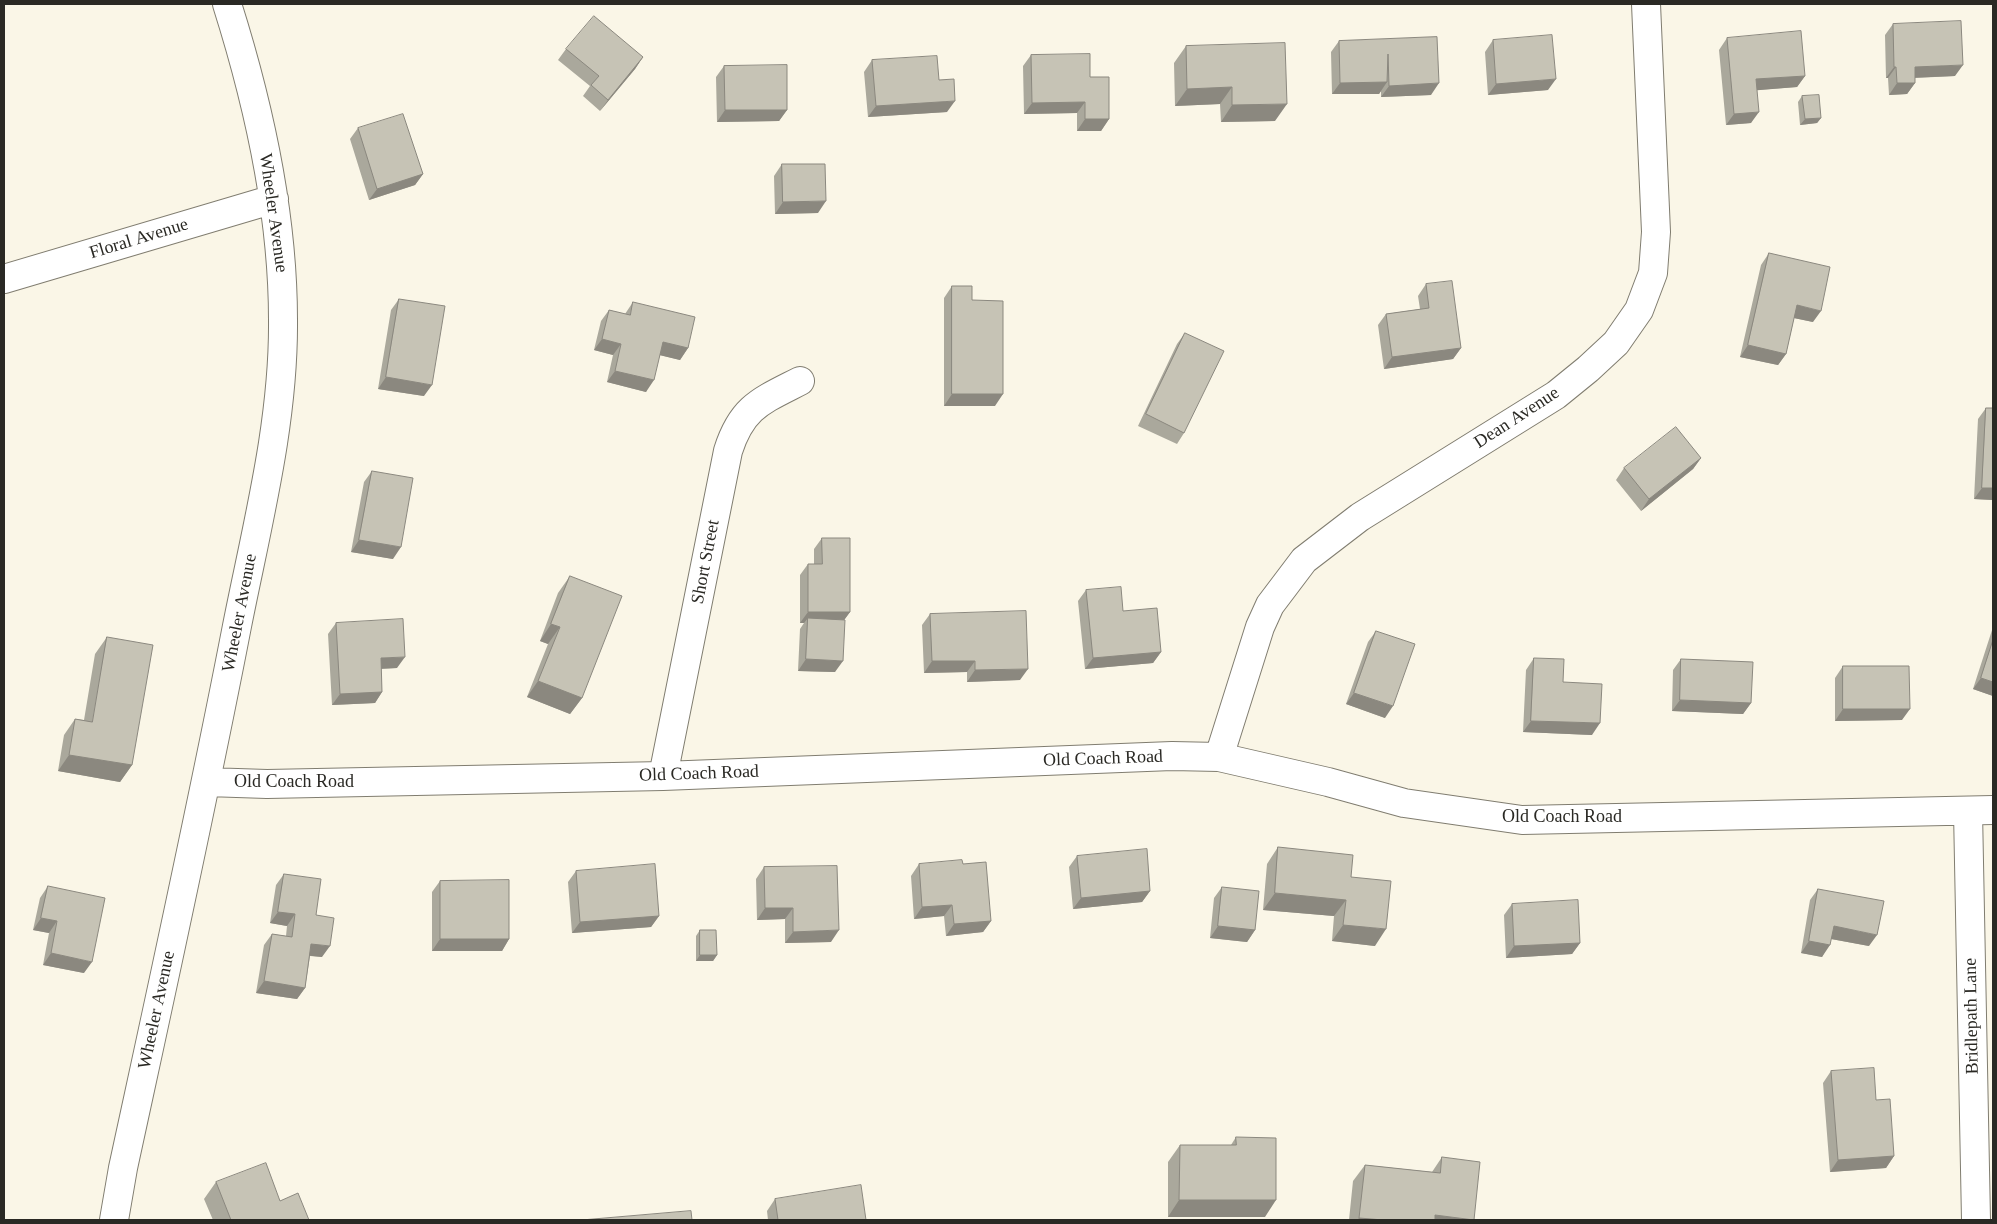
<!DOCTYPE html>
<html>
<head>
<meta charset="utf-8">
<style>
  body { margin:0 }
  #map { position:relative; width:1997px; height:1224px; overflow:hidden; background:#faf6e7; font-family:Georgia,serif }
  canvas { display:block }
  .frame { position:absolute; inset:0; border:5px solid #2a2924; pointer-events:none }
</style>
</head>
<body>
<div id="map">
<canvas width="1997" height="1224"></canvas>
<div class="frame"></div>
</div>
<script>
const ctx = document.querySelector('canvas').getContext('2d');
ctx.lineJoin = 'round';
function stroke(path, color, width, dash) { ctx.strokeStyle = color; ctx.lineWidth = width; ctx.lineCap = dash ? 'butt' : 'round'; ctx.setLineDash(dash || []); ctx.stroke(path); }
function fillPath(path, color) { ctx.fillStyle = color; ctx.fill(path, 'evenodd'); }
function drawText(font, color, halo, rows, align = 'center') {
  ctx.font = font + ' Georgia,serif'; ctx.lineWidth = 4.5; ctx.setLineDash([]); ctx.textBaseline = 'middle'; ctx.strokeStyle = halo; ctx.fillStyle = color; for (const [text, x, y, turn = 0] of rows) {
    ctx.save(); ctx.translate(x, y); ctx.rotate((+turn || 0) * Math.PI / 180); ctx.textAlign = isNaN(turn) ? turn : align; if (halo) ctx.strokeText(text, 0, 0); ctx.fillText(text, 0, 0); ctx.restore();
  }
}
const minor = new Path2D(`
  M 4,279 L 274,199
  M 1219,757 L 1260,627 L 1270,605 L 1304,560 L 1360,517 L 1556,395 L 1588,369 L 1616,343 L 1639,310 L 1653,273 L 1656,232 L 1646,4
  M 663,776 L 728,451 C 742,407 761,401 800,381
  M 207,782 L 267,784 L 663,776 L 1172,756 L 1219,757 L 1328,782 L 1404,803 L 1522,820 L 1993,810
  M 1968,811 L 1976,1220
  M 114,1220 L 123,1168 C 162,988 202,807 237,626 C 257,525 284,423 283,320 C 283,213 259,105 227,4`);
stroke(minor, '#807d70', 30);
stroke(minor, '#fff', 28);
fillPath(new Path2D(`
  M 1893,24 L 1955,76 L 1915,78 L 1915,83 L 1907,94 L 1889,95 L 1888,78 L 1886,78 L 1885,35 Z
  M 1437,37 L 1431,95 L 1381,97 L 1381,91 L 1379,94 L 1332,94 L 1331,52 L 1339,41 Z
  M 1727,38 L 1805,76 L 1797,87 L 1757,90 L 1751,123 L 1726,125 L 1719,50 Z
  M 1493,40 L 1548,90 L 1488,95 L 1485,52 Z
  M 1186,46 L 1275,121 L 1221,122 L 1220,104 L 1175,106 L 1174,63 Z
  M 566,49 L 643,57 L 635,69 L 600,111 L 583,96 L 590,86 L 558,60 Z
  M 1031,55 L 1109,119 L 1101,131 L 1077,131 L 1077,113 L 1024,114 L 1023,66 Z
  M 872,60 L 939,80 L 947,112 L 868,117 L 864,72 Z
  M 724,66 L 787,110 L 779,121 L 717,122 L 716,77 Z
  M 1802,96 L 1821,118 L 1817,123 L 1800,125 L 1798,102 Z
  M 358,128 L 423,174 L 415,185 L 369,200 L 350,139 Z
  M 782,164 L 818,213 L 775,214 L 774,176 Z
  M 1769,253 L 1813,322 L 1794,318 L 1786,354 L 1778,365 L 1740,357 L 1761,265 Z
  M 1426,284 L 1461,348 L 1453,359 L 1384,369 L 1378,325 L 1386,314 L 1420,309 L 1418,296 Z
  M 952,286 L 972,300 L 995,406 L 944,406 L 944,298 Z
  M 399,299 L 424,396 L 378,389 L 391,310 Z
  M 633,302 L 688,348 L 680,360 L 660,355 L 646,392 L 607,382 L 613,355 L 594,350 L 601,321 L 609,310 L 625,314 Z
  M 1185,333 L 1184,433 L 1177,444 L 1138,426 L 1177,344 Z
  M 1986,408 L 1993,408 L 1993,500 L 1974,499 L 1978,419 Z
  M 1701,458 L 1693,469 L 1641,511 L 1616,480 L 1624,468 Z
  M 372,471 L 393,559 L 351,552 L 364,482 Z
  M 822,538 L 850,612 L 844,620 L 835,672 L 798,671 L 800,629 L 804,623 L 800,623 L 800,575 L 808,564 L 814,564 L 814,549 Z
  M 570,576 L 582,698 L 570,714 L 527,697 L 548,644 L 540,641 L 558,593 Z
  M 1086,590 L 1123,611 L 1161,652 L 1153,663 L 1085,669 L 1078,601 Z
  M 930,614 L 1020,680 L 967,682 L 967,672 L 924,673 L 922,625 Z
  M 336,623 L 397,668 L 381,669 L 382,692 L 375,703 L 332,705 L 328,634 Z
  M 1993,627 L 1993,696 L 1973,689 Z
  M 1376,631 L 1385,718 L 1346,704 L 1368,642 Z
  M 107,637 L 132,765 L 120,782 L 58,771 L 64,735 L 75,719 L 84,720 L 95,654 Z
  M 1534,658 L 1563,682 L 1592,735 L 1523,732 L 1526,670 Z
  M 1681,659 L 1751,703 L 1743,714 L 1672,711 L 1673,670 Z
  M 1843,666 L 1902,720 L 1835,721 L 1835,678 Z
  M 1278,847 L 1351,877 L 1375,946 L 1332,941 L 1334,916 L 1263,910 L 1267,864 Z
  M 1077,856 L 1150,891 L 1142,902 L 1073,909 L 1069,867 Z
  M 919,864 L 963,864 L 991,921 L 983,932 L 946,936 L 944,916 L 914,919 L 911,876 Z
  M 764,867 L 831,942 L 785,943 L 785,919 L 757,920 L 756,879 Z
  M 576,871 L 659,916 L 651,927 L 572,933 L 568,882 Z
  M 284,874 L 316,915 L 322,957 L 310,956 L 305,988 L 297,999 L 256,993 L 264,945 L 272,934 L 286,936 L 287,926 L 270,923 L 276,885 Z
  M 440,881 L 509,939 L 502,951 L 432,951 L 432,892 Z
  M 48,886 L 84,973 L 43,965 L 49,933 L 33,930 L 40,898 Z
  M 1222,887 L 1255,930 L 1247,942 L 1210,938 L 1214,898 Z
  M 1818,889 L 1869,946 L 1831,939 L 1822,957 L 1801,953 L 1810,900 Z
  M 1512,904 L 1580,943 L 1572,954 L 1506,958 L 1504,915 Z
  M 700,930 L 717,955 L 713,961 L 696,961 L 696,936 Z
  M 1831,1071 L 1876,1100 L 1894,1156 L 1886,1168 L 1830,1172 L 1823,1083 Z
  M 1236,1137 L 1265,1217 L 1168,1217 L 1168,1162 L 1180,1145 L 1231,1145 Z
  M 1442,1157 L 1473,1220 L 1349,1220 L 1353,1181 L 1365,1165 L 1432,1172 Z
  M 216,1182 L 280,1201 L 309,1220 L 213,1220 L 204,1199 Z
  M 775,1199 L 866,1220 L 768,1220 L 767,1211 Z`), '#aaa89c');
fillPath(new Path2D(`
  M 643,57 L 635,69 L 600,111 L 608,100 Z
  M 1963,65 L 1955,76 L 1907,78 L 1915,67 Z
  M 1894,67 L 1896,67 L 1888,78 L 1886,78 Z
  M 1805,76 L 1797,87 L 1748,91 L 1756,79 Z
  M 1556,79 L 1548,90 L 1488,95 L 1496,84 Z
  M 1387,82 L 1379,94 L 1332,94 L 1340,83 Z
  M 1439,83 L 1431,95 L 1381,97 L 1389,86 Z
  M 1897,83 L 1915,83 L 1907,94 L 1889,95 Z
  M 1232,87 L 1220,104 L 1175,106 L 1187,89 Z
  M 955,101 L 947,112 L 868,117 L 876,106 Z
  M 1085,102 L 1077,113 L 1024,114 L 1032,103 Z
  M 1287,104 L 1275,121 L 1221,122 L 1232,105 Z
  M 725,110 L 787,110 L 779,121 L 717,122 Z
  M 1759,112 L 1751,123 L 1726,125 L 1734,114 Z
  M 1821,118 L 1817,123 L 1800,125 L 1805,119 Z
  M 1085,119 L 1109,119 L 1101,131 L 1077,131 Z
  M 423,174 L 415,185 L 369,200 L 377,189 Z
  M 826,201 L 818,213 L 775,214 L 783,202 Z
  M 1797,305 L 1821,311 L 1813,322 L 1789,317 Z
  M 602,339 L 621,344 L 613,355 L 594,350 Z
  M 663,342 L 688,348 L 680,360 L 655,354 Z
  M 1748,345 L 1786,354 L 1778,365 L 1740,357 Z
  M 1461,348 L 1453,359 L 1384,369 L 1392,357 Z
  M 615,371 L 654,380 L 646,392 L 607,382 Z
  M 386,377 L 432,385 L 424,396 L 378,389 Z
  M 952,394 L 1003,394 L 995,406 L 944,406 Z
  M 1701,458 L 1693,469 L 1641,511 L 1649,499 Z
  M 1982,488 L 1993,488 L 1993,500 L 1974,499 Z
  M 359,540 L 401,547 L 393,559 L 351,552 Z
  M 808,612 L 850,612 L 842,623 L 808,618 L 804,623 L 800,623 Z
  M 551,624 L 560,627 L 548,644 L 540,641 Z
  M 1161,652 L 1153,663 L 1085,669 L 1093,658 Z
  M 405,657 L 397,668 L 373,669 L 381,658 Z
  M 806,659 L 843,661 L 835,672 L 798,671 Z
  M 932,661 L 975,661 L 967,672 L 924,673 Z
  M 1028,669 L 1020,680 L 967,682 L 975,670 Z
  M 1981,678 L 1993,682 L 1993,696 L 1973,689 Z
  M 538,681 L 582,698 L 570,714 L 527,697 Z
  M 382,692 L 375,703 L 332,705 L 340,694 Z
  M 1354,693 L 1393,706 L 1385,718 L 1346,704 Z
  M 1680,700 L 1751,703 L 1743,714 L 1672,711 Z
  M 1843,709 L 1910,709 L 1902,720 L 1835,721 Z
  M 1531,721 L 1600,723 L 1592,735 L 1523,732 Z
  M 69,755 L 132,765 L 120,782 L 58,771 Z
  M 1150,891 L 1142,902 L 1073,909 L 1081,898 Z
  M 1275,893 L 1346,900 L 1334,916 L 1263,910 Z
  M 952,905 L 944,916 L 914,919 L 922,907 Z
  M 765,908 L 793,908 L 785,919 L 757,920 Z
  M 278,912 L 295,914 L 287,926 L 270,923 Z
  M 659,916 L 651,927 L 572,933 L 580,922 Z
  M 41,918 L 57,921 L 49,933 L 33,930 Z
  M 991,921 L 983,932 L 946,936 L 954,924 Z
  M 1343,925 L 1386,929 L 1375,946 L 1332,941 Z
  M 1218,926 L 1255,930 L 1247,942 L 1210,938 Z
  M 1834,926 L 1877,935 L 1869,946 L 1826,938 Z
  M 839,930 L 831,942 L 785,943 L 793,932 Z
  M 440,939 L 509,939 L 502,951 L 432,951 Z
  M 1809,941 L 1830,945 L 1822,957 L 1801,953 Z
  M 1580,943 L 1572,954 L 1506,958 L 1514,946 Z
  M 311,944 L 330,946 L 322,957 L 303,955 Z
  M 51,953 L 92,962 L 84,973 L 43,965 Z
  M 700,955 L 717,955 L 713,961 L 696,961 Z
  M 264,981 L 305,988 L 297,999 L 256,993 Z
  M 1894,1156 L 1886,1168 L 1830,1172 L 1838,1160 Z
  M 1179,1200 L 1276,1200 L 1265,1217 L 1168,1217 Z
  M 1435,1215 L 1474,1220 L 1432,1220 Z
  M 1359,1218 L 1383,1220 L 1357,1220 Z`), '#8b887f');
const building = new Path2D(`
  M 594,16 L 643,57 L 608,100 L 591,85 L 599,76 L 566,49 Z
  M 1961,21 L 1963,65 L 1915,67 L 1915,83 L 1897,83 L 1896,67 L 1894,67 L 1893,24 Z
  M 1801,31 L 1805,76 L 1756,79 L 1759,112 L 1734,114 L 1727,38 Z
  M 1552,35 L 1556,79 L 1496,84 L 1493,40 Z
  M 1437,37 L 1439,83 L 1389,86 L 1388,54 L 1387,82 L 1340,83 L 1339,41 Z
  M 1285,43 L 1287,104 L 1232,105 L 1232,87 L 1187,89 L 1186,46 Z
  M 1090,54 L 1090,77 L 1109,77 L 1109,119 L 1085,119 L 1085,102 L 1032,103 L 1031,55 Z
  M 937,56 L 939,80 L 954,79 L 955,101 L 876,106 L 872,60 Z
  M 787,65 L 787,110 L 725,110 L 724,66 Z
  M 1819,95 L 1821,118 L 1805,119 L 1802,96 Z
  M 403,114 L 423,174 L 377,189 L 358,128 Z
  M 782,164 L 825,164 L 826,201 L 783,202 Z
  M 1769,253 L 1830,267 L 1821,311 L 1797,305 L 1786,354 L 1748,345 Z
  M 1452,281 L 1461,348 L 1392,357 L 1386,314 L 1429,308 L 1426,284 Z
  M 952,286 L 972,286 L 972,300 L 1003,301 L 1003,394 L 952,394 Z
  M 399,299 L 445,306 L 432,385 L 386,377 Z
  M 633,302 L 695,317 L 688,348 L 663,342 L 654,380 L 615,371 L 621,344 L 602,339 L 609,310 L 630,315 Z
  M 1185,333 L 1224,351 L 1184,433 L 1146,414 Z
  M 1986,408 L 1993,408 L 1993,488 L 1982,488 Z
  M 1676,427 L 1701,458 L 1649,499 L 1624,468 Z
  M 372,471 L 413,478 L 401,547 L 359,540 Z
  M 822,538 L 850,538 L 850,612 L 808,612 L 808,564 L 822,564 Z
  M 570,576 L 622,596 L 582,698 L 538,681 L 560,627 L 551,624 Z
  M 1121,587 L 1123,611 L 1157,608 L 1161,652 L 1093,658 L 1086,590 Z
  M 1026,611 L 1028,669 L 975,670 L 975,661 L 932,661 L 930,614 Z
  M 808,618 L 845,620 L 843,661 L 806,659 Z
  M 403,619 L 405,657 L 381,658 L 382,692 L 340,694 L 336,623 Z
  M 1376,631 L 1415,644 L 1393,706 L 1354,693 Z
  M 107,637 L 153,645 L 132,765 L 69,755 L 75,719 L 92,722 Z
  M 1993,640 L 1993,682 L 1981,678 Z
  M 1534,658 L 1564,659 L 1563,682 L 1602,684 L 1600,723 L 1531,721 Z
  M 1681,659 L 1753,662 L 1751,703 L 1680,700 Z
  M 1843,666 L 1909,666 L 1910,709 L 1843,709 Z
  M 1278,847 L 1353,855 L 1351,877 L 1391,881 L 1386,929 L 1343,925 L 1346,900 L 1275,893 Z
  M 1147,849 L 1150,891 L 1081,898 L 1077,856 Z
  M 962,860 L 963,864 L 986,862 L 991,921 L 954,924 L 952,905 L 922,907 L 919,864 Z
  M 655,864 L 659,916 L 580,922 L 576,871 Z
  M 837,866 L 839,930 L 793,932 L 793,908 L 765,908 L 764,867 Z
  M 284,874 L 321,879 L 316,915 L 334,918 L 330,946 L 311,944 L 305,988 L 264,981 L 272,934 L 292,937 L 295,914 L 278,912 Z
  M 509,880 L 509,939 L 440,939 L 440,881 Z
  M 48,886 L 105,898 L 92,962 L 51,953 L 57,921 L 41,918 Z
  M 1222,887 L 1259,891 L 1255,930 L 1218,926 Z
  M 1818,889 L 1884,901 L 1877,935 L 1834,926 L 1830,945 L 1809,941 Z
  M 1578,900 L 1580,943 L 1514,946 L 1512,904 Z
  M 700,930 L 716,930 L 717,955 L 700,955 Z
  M 1874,1068 L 1876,1100 L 1890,1099 L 1894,1156 L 1838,1160 L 1831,1071 Z
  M 1236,1137 L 1276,1138 L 1276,1200 L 1179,1200 L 1180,1145 L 1236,1145 Z
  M 1442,1157 L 1480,1162 L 1474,1220 L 1435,1215 L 1435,1220 L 1383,1220 L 1359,1218 L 1365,1165 L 1440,1173 Z
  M 266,1163 L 280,1201 L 298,1193 L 309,1220 L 231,1220 L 216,1182 Z
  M 861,1185 L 866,1220 L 778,1220 L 775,1199 Z
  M 691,1211 L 692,1220 L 582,1220 Z`);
fillPath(building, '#c6c3b5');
stroke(building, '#8b887f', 1);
drawText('18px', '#2a2924', '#fff', [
  ["Wheeler Avenue",273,213,82],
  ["Floral Avenue",139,239,-17],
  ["Dean Avenue",1517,418,-33],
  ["Short Street",706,562,-79],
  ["Wheeler Avenue",240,613,-79],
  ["Old Coach Road",1103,759,-2],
  ["Old Coach Road",699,774,-2],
  ["Old Coach Road",294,782],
  ["Old Coach Road",1562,817],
  ["Wheeler Avenue",157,1010,-78],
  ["Bridlepath Lane",1972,1016,-91]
]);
</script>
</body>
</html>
